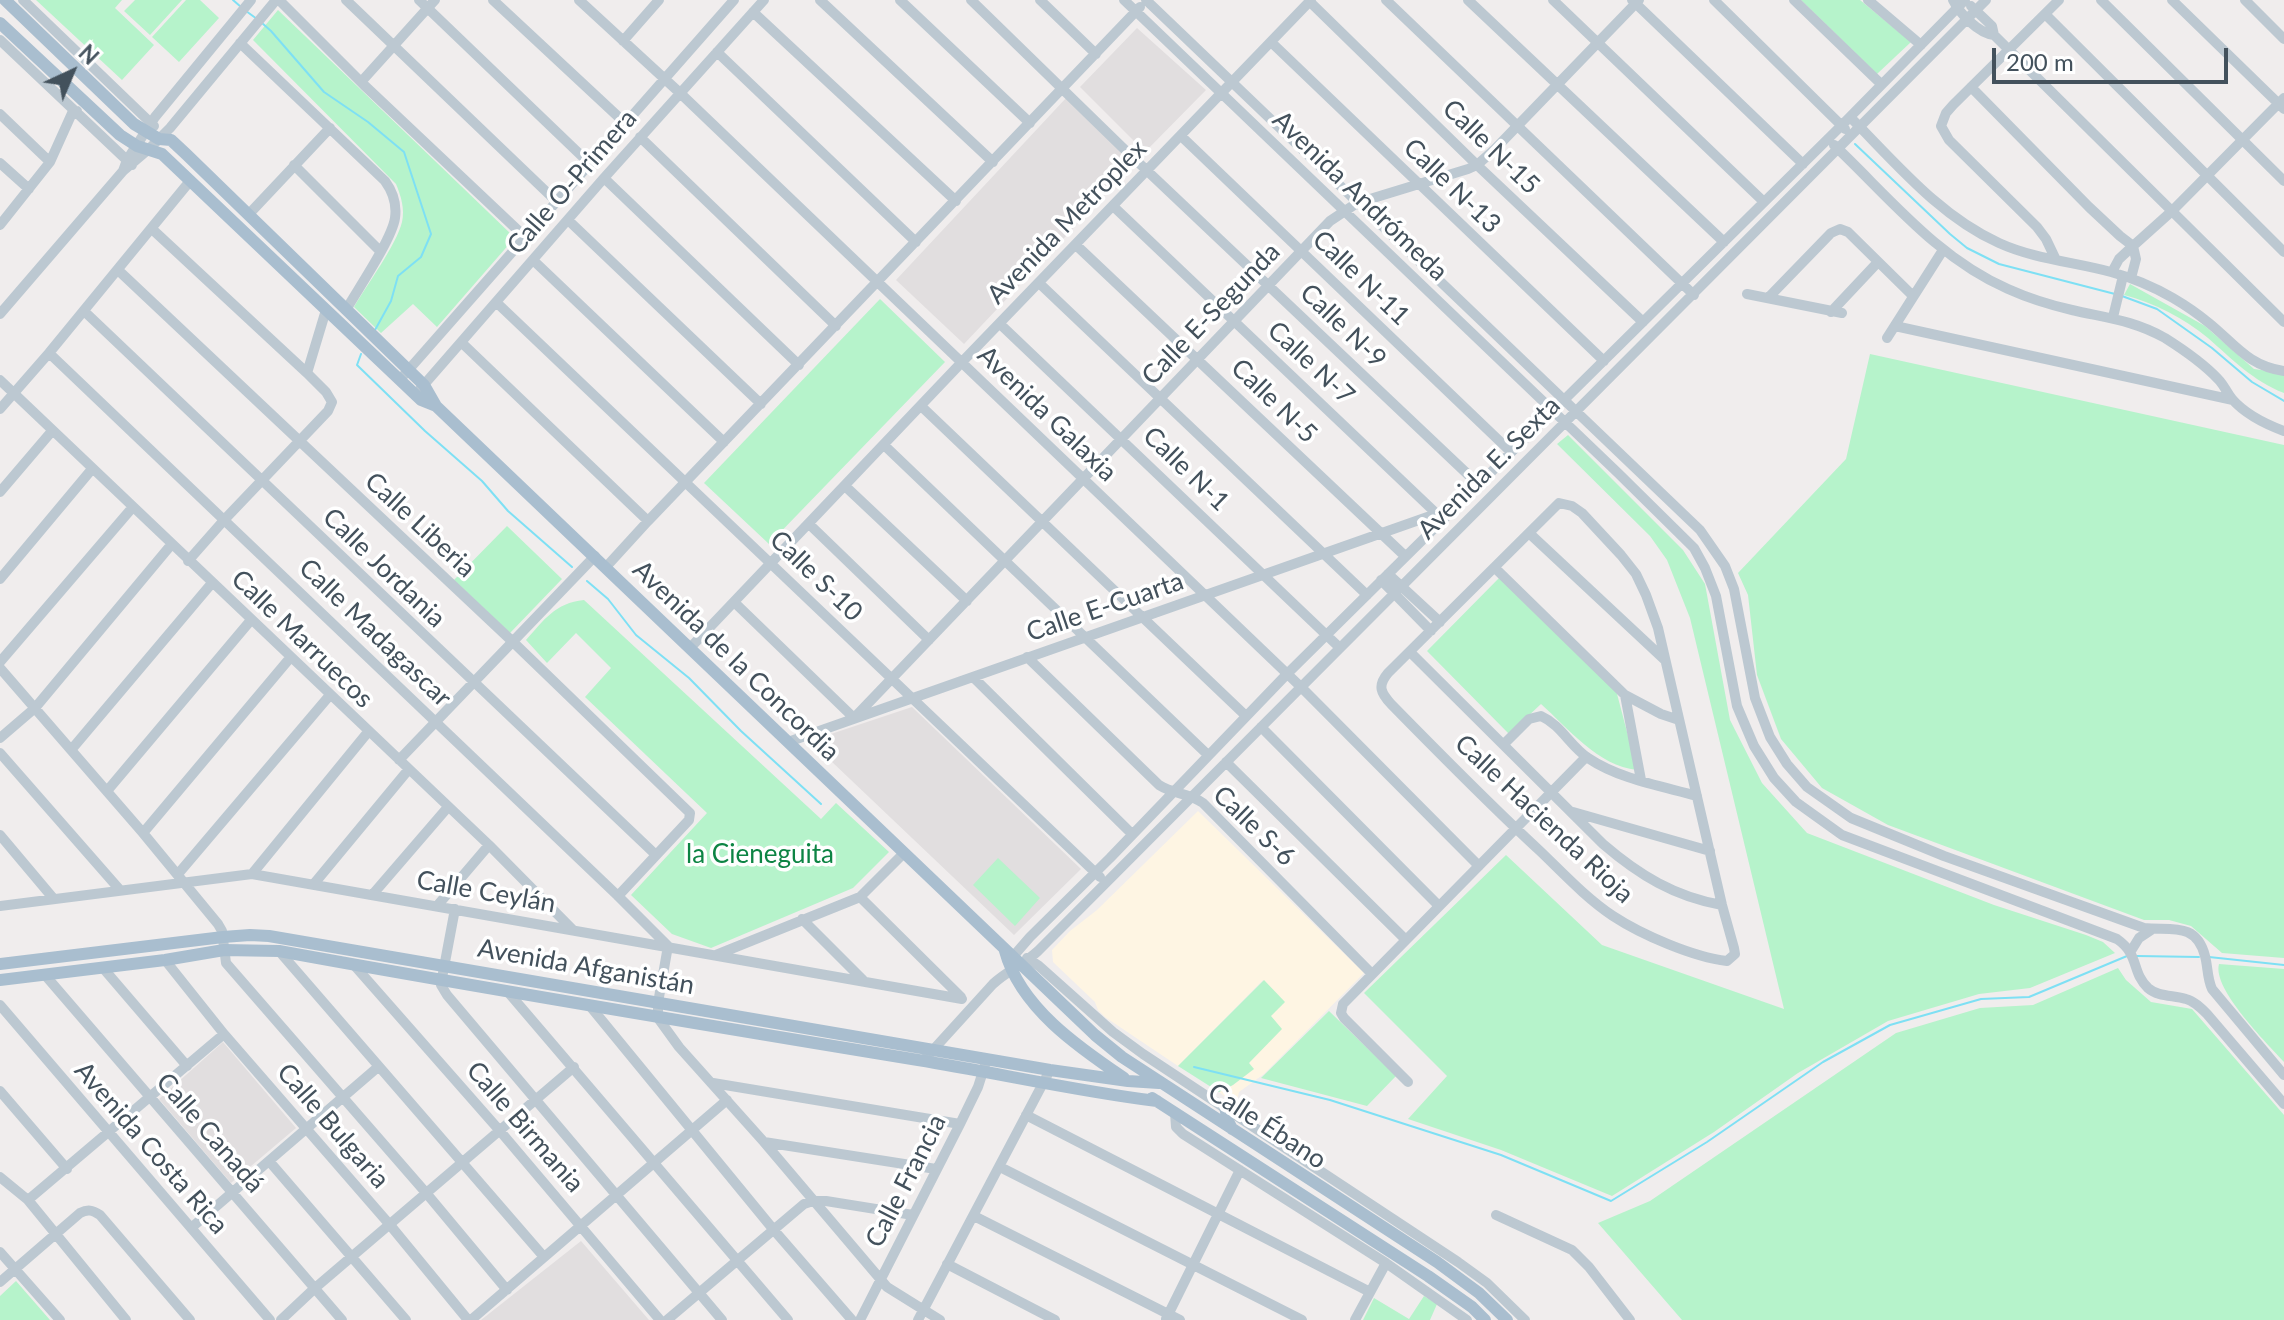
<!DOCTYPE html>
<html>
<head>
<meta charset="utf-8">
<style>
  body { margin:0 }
  #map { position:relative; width:2284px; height:1320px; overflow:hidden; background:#f0eded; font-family:Lato,sans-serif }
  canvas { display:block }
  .north { position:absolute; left:32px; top:32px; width:80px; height:80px; -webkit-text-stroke:6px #fff; paint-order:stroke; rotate:44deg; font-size:22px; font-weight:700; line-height:32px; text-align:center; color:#43515c }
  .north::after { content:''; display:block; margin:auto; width:28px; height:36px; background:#43515c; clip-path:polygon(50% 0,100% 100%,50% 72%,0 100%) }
  .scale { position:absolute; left:1992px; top:48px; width:236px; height:36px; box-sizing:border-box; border:4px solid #43515c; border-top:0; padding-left:10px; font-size:24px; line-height:28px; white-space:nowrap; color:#43515c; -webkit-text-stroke:6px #fff; paint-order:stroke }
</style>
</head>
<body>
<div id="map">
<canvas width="2284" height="1320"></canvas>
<div class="north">N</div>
<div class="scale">200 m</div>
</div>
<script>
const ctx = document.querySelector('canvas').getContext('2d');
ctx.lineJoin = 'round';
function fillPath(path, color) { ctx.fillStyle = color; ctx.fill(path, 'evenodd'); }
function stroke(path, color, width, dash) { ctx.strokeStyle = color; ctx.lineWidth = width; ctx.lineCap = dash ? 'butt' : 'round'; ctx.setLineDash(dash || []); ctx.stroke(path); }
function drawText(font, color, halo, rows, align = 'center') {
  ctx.font = font + ' Lato,sans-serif'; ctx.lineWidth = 7; ctx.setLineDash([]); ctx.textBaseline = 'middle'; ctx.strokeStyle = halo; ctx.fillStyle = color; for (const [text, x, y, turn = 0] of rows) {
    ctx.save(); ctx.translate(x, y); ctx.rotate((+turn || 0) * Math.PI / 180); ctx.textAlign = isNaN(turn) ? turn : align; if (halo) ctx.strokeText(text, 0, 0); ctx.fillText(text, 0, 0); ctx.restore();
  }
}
fillPath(new Path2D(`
  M 1198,811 L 1364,973 L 1264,1074 L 1239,1092 L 1236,1105 L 1219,1092 L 1233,1085 L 1253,1069 L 1249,1064 L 1271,1016 L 1263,980 L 1178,1066 L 1105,1017 L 1098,1010 L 1095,1002 L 1053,962 L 1052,950 L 1070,931 L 1097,910 Z`), '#fef5e3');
fillPath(new Path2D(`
  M 1137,28 L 1206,90 L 1145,152 L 1080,87 Z
  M 1067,97 L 1135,163 L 964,344 L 896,280 Z
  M 912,707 L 1081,869 L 1014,935 L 810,741 Z
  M 223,1042 L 296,1128 L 231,1183 L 159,1099 Z
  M 581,1241 L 649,1320 L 481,1320 Z`), '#e1dedf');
fillPath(new Path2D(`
  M 36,0 L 122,0 L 115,8 L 154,45 L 122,80 Z
  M 135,0 L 182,0 L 150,35 L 124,11 Z
  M 186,0 L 200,0 L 219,18 L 179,62 L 152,37 Z
  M 1801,0 L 1860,0 L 1911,42 L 1877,74 Z
  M 278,10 L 512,235 L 511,242 L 437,327 L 413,304 L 381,333 L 354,307 C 366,286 397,244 402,222 C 405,209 401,196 396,184 L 253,40 Z
  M 2130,284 L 2205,326 L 2254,369 L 2284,373 L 2284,393 C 2253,381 2232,359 2208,338 C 2184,318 2154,303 2124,295 Z
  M 880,299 L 945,362 L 769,544 L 704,483 Z
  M 1870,354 L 2284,445 L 2284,958 L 2222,953 L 2191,926 L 2169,920 L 2144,920 L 1888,825 L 1822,788 L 1781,739 L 1757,675 L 1748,595 L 1738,573 L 1846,459 Z
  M 1568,435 L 1683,550 L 1705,584 L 1730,720 L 1762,783 L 1807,833 L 1994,905 L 2086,935 L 2103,942 L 2115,953 L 2030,988 L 1979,994 L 1888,1021 L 1798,1073 L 1714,1132 L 1612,1196 L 1501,1150 L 1408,1119 L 1447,1076 L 1364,993 L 1506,855 L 1602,945 L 1784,1009 L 1690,618 L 1667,560 L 1650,536 L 1557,444 Z
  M 507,526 L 562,579 L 510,633 L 454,580 Z
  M 1500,577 L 1616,690 L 1637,770 C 1598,766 1568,728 1541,704 L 1509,734 L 1427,651 Z
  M 584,600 L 821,819 L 836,803 L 889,852 L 853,888 L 711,948 L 672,934 L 631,895 L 707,813 L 585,697 L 611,668 L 576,633 L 547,663 L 526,640 C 544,620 555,603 584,600 Z
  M 998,858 L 1040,898 L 1015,926 L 973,885 Z
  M 2219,964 L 2284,969 L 2284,1062 C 2267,1043 2212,989 2219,964 Z
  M 2118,968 L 2126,980 L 2151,1002 L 2192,1009 L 2284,1115 L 2284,1320 L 1682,1320 L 1598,1223 L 1650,1201 L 1896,1033 L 1980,1008 L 2033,1005 Z
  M 1264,980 L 1285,1002 L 1271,1016 L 1282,1029 L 1249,1063 L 1254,1069 L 1233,1085 L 1219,1092 L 1178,1066 Z
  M 1329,1011 L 1396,1076 L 1367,1106 L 1261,1078 Z
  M 16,1281 L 50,1320 L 0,1320 L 0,1296 Z
  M 1424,1296 L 1437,1304 L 1430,1320 L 1363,1320 L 1374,1298 L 1409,1319 Z`), '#b6f3cb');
stroke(new Path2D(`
  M 233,0 L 241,7
  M 246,11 L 257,19
  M 262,23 L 271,31 L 324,92 L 368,122 L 404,152 L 431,234 L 421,257 L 398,276 L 391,301 L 375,330
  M 1855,144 L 1950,234 L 1967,248 L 1999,264 L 2115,294
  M 2122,296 L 2157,309 L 2212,348 L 2252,382 L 2284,401
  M 361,354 L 357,365 L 425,431 L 482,481 L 508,511 L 572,567
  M 587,581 L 608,599 L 636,635 L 689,678 L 741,731 L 821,804
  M 2137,956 L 2199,957
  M 2209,957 L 2284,965
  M 1194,1067 L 1330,1100 L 1501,1155 L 1611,1201 L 1707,1142 L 1823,1062 L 1890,1025 L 1981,999 L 2029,997 L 2127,956`), '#7ee0f4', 2);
stroke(new Path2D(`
  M 23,0 L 154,126
  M 279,0 L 364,85 L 525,237
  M 346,0 L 556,201
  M 419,0 L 589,163
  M 493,0 L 625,123
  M 579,0 L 680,93 L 1301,687 L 1479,866
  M 820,0 L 993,162
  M 900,0 L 1030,123
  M 971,0 L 1122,147 L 1478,484
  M 1040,0 L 1096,54
  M 1124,0 L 1618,473 L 1694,548 L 1705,568 L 1716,596 L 1737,706 L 1754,746 L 1774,778 L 1796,802 L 1842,835 L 2117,939 C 2140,955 2131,972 2148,988 C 2158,997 2174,995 2186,999 C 2194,1001 2201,1008 2207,1014 L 2284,1104
  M 1146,0 L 1700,530 L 1725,566 L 1734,589 L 1755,698 L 1770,737 L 1787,764 L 1807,787 L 1851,818 L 1944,856 L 2144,928 C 2169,931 2196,921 2205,956 C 2208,967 2207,978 2212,989 L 2284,1075
  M 1386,0 L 1694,295
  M 1468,0 L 1724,242
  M 1553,0 L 1764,202
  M 1632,0 L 1803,164
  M 1714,0 L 1845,129
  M 1794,0 L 1881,84
  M 1868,0 L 1921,45
  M 1953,0 C 1960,14 1978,33 1994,35
  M 2101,0 L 2284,181
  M 2172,0 L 2284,109
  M 2245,0 L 2284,39
  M 1309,1 L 1477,165 L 1643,322
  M 1971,6 L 1992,26 L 1994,35 L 2284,322
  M 753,12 L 956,201
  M 2045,14 L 2284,252
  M 0,40 L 132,165
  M 623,41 L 659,0
  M 1271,42 L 1604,361
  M 240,43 L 385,181 C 393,192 397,204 395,218 C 392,239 358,289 346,310
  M 717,52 L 916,242
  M 361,82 L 435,0
  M 1971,87 L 2089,207 L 2120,236 L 2133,246 L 2119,259 L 2112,272
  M 0,114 L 50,162
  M 1850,117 C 1895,162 1939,216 1999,243 C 2034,259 2074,262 2111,272 C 2133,278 2154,287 2173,298 C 2185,305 2198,314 2209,323 C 2235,344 2248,366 2284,371
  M 1181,136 L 1511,452
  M 640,137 L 836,326
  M 1834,145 C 1889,197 1937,258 2008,289 C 2028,298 2050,305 2072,310 C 2106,318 2133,320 2165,338 C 2184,350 2203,363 2218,379 C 2224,385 2227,393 2232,399 C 2246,415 2265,424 2284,431
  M 0,163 L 29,189
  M 294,165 L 380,251
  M 123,171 L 127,160 L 155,117 L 251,0
  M 604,178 L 799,365
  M 1113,206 L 1439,516
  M 249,214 L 330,128
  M 568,220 L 761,404
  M 0,225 L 50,162 L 73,111 L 77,111
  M 152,229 L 307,373 L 326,392 L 332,402 L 328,411 L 225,519 L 188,561
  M 1076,245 L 1405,556
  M 533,260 L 724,442
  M 2056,260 L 2046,239 L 2037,227 L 1949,140 L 1941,126 L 1946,113 L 1953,105 L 2059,0
  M 118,270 L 513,642 L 690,813 L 689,820 L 618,896
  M 2131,278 L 2136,259 L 2133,246 L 2172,211 L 2284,98
  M 1039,283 L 1367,595
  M 1747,294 L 1842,313
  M 1768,298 L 1831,233 L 1840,229 L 1848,232 L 1913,296
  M 496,302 L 1100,877
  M 84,311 L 656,855
  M 1831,312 L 1878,262
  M 0,314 L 123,171 L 149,149 L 170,128 L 276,0
  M 2113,317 L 2123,276
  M 1000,324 L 1340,648
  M 1895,326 L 2233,400
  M 1887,338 L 1943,250
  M 462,343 L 648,521
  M 49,353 L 618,896 L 668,946
  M 307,373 L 326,310
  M 404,375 L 734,0
  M 0,380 L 489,845 L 573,930
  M 415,395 L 604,178 L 764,0
  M 921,406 L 1246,716
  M 0,409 L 49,353 L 190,181
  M 884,445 L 1208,755
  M 845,486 L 967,601
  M 0,492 L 52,431
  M 1559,503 L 1572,506 L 1582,513 L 1621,555 L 1636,574 L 1646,595 L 1658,628 L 1722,905 L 1734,948 L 1735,954 L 1727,961 C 1693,957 1642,935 1613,916 C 1586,898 1563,873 1540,851 C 1489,804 1440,754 1391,704 C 1381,693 1377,686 1388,673 Z
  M 809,524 L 929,640
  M 1529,533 L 1665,660
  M 606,567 L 648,521 L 1140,7
  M 1495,568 L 1625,695 L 1661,714 L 1679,720
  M 1388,574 L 1440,622
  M 0,579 L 92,469
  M 1381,580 L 1431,631
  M 734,602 L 854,718 L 1330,221 L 1357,203 L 1468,169 L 1477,165 L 1495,149 L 1639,0
  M 690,648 L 962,362 L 1311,0
  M 1410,652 L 1603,844 C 1639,875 1675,897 1722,905
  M 1027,657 L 1159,785 C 1173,794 1189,793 1203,803 L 1372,974
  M 0,662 L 132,508
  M 0,668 L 143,833 L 218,924 L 222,931 L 226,963 L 427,1194 L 507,1290
  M 973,677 L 1132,834
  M 1625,695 L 1641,780
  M 1261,727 L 1439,906
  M 0,738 L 35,708 L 171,545
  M 788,742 L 1436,514
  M 1504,744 L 1529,719 L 1541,716 C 1561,725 1570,746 1588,758 C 1619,779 1661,786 1697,796
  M 71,750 L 212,583
  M 0,753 L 120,890
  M 399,760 L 595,556
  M 1226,762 L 1406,940
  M 107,791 L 251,620
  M 1573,812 L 1710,851
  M 143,833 L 290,658
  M 0,835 L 53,898
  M 178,874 L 330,695
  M 252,874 L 368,732
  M 313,885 L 409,769
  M 373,894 L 448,807
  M 860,897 L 961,997
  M 0,906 L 252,874 L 962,999
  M 437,906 L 489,845
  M 455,909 L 442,978 L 441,985 L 447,995 L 722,1320
  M 802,919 L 863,980
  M 668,946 L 658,1003 L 658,1018 L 679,1047 L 764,1142 L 887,1287 L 940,1320
  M 279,951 L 544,1257
  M 2131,951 L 2139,938 L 2151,930
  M 716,955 L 860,897 L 904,853
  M 1027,958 L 1039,966 L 1113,1032 L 1143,1054 L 1458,1262 L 1487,1283 L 1525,1320
  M 165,960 L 224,1034 L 390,1225 L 468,1320
  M 1010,960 L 1030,937 L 1110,858 L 1287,674 L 1842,125 L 1965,0
  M 354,965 L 500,1131 L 660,1320
  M 103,968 L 187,1066
  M 45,975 L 342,1320
  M 508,992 L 788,1320
  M 0,1005 L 270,1320
  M 590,1006 L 773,1229 L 852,1320
  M 923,1061 L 993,984 C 1007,971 1024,964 1038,951 L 1986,0
  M 1408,1082 L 1344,1018 L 1341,1013 L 1343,1004 L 1586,757
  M 713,1083 L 960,1124
  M 0,1091 L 67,1169
  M 1175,1113 L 1176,1127 L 1183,1134 L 1386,1263 L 1467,1320
  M 1026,1115 L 1370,1292
  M 764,1142 L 936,1169
  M 269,1161 L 406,1320
  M 1000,1167 L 1302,1320
  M 0,1177 L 28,1200 L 126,1320
  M 28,1200 L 224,1034
  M 1496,1215 L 1572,1250 L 1589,1267 L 1630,1320
  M 974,1216 L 1180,1320
  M 191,1228 L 378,1067
  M 0,1252 L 60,1320
  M 947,1264 L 1055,1320
  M 0,1282 L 80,1213 C 88,1209 92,1210 100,1215 L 190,1320
  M 1166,1319 L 1240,1170
  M 281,1320 L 315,1288 L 574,1067
  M 471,1320 L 727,1100
  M 667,1320 L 804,1204 L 813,1201 L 826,1201 L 913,1215
  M 860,1320 L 960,1124 L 978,1087 L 985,1065
  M 918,1320 L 1050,1070
  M 1355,1320 L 1386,1263`), '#bcc8d1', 10);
stroke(new Path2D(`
  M 5,0 L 134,124 L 159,139 L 171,140 L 186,154 L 424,385 L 436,406 L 1095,1035 L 1122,1057 L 1437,1262 L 1479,1293 L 1507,1320
  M 0,23 L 120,135 L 137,146 L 162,154 L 421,400 L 436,406
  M 1005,951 C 1020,1007 1078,1047 1124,1078
  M 0,964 L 223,937 L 250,935 L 269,936 L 1050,1070 L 1128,1081 L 1159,1083
  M 0,980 L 165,960 L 224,950 L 279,951 C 492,990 705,1025 918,1060 C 998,1073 1076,1091 1157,1101
  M 1152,1098 L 1428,1276 L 1472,1307 L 1485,1320
  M 1225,1107 L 1228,1121 L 1232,1129`), '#a9becf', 12);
drawText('26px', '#43515c', '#fff', [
  ["Calle N-15",1491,147,44],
  ["Calle O-Primera",572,182,-49],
  ["Calle N-13",1452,186,44],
  ["Avenida Andrómeda",1360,196,44],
  ["Avenida Metroplex",1067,222,-46],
  ["Calle N-11",1361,278,44],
  ["Calle E-Segunda",1211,314,-46],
  ["Calle N-9",1343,326,44],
  ["Calle N-7",1311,363,43],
  ["Calle N-5",1274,401,44],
  ["Avenida Galaxia",1047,414,44],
  ["Avenida E. Sexta",1489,468,-45],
  ["Calle N-1",1186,469,44],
  ["Calle Liberia",420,525,43],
  ["Calle Jordania",384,568,44],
  ["Calle S-10",816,576,44],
  ["Calle E-Cuarta",1105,607,-19],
  ["Calle Madagascar",375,633,44],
  ["Calle Marruecos",302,639,44],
  ["Avenida de la Concordia",736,661,44],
  ["Calle Hacienda Rioja",1544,819,43],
  ["Calle S-6",1254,826,44],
  ["Calle Ceylán",486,892,10],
  ["Avenida Afganistán",586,967,10],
  ["Calle Bulgaria",333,1126,49],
  ["Calle Ébano",1267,1126,33],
  ["Calle Birmania",525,1127,49],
  ["Calle Canadá",210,1133,49],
  ["Avenida Costa Rica",151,1148,49],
  ["Calle Francia",906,1181,-63]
]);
drawText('26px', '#0d8444', '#fff', [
  ["la Cieneguita",760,855]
]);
</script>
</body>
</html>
